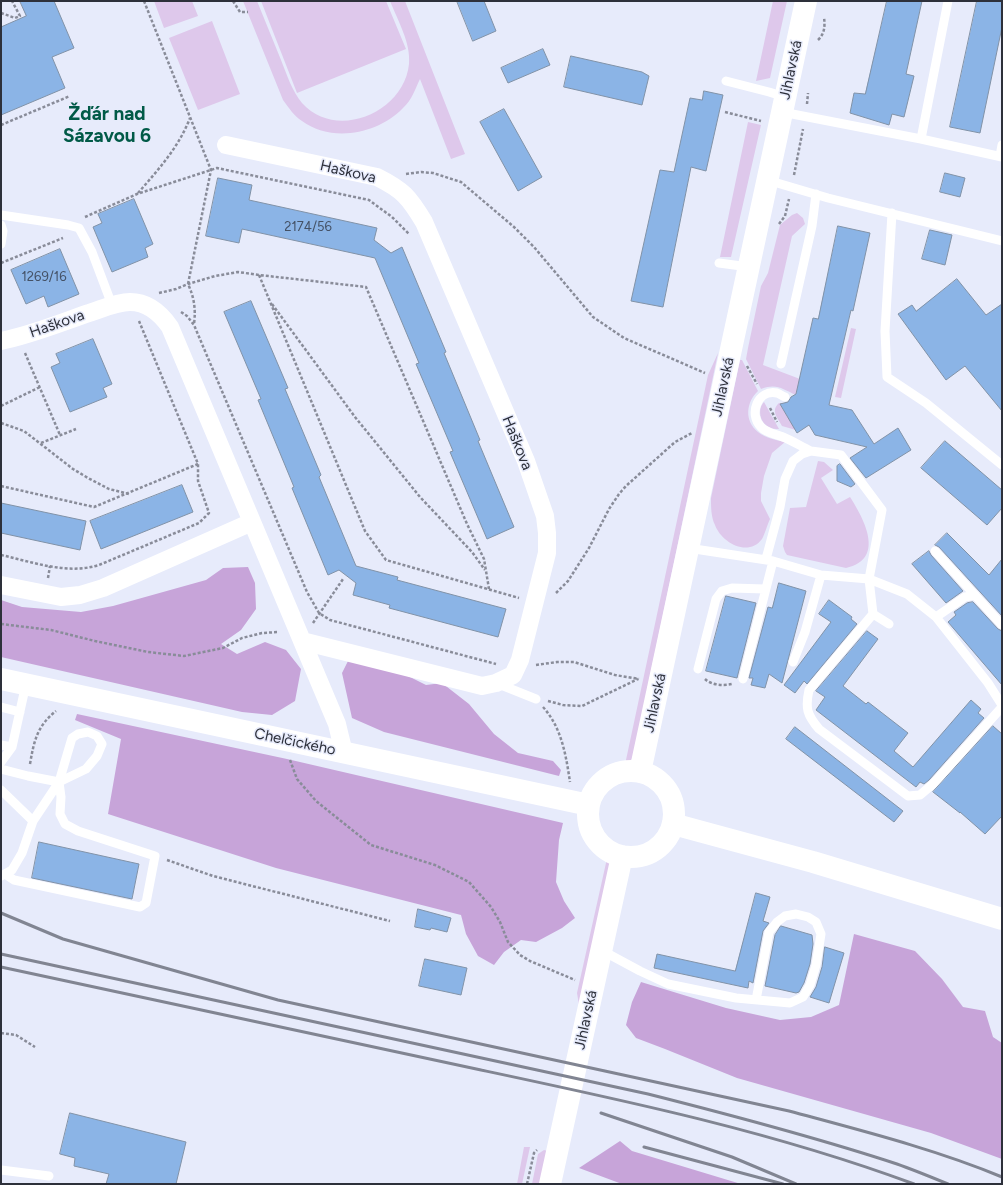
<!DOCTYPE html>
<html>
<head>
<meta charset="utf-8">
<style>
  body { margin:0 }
  #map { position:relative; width:1003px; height:1185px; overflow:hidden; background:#e7ebfb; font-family:Figtree,sans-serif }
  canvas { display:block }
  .frame { position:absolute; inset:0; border:2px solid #2d303a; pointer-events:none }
</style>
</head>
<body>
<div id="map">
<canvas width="1003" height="1185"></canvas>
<div class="frame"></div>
</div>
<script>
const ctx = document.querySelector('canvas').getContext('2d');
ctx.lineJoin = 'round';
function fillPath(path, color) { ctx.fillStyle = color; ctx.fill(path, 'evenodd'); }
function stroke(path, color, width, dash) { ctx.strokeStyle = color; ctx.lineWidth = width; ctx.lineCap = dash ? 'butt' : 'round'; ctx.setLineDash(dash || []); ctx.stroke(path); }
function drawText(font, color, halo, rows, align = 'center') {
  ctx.font = font + ' Figtree,sans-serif'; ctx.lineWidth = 3; ctx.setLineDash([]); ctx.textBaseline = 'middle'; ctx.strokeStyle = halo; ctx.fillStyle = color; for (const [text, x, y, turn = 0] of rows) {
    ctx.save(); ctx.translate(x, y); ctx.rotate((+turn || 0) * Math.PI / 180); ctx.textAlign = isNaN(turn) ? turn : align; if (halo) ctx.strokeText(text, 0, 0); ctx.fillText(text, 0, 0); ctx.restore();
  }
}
fillPath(new Path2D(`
  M 154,1 L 192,1 L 198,16 L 164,28 Z
  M 243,1 L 257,1 C 265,21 273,40 281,60 C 287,75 292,91 302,103 C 336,141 404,113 409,64 C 411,43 398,21 390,1 L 405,1 L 465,154 L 451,159 L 420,79 C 415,89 412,100 403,108 C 378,134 332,143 302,121 C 294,116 289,108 283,100 Z
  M 261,1 L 386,1 L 406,49 L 297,93 Z
  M 773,1 L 787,1 L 770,78 L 756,81 Z
  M 212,21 L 240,94 L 198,110 L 169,38 Z
  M 748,122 L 761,125 L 731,257 L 720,257 Z
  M 797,213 L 803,218 L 805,224 L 792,236 L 763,365 L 800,379 L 796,395 C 782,389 777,383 761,389 L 746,359 L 748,348 L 761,286 L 768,273 L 780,225 L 792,215 Z
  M 851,328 L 856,329 L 841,398 L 835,397 Z
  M 718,353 L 633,757 L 623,774 L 708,375 Z
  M 740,360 L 742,360 L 758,391 C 746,402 744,421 758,432 C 765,438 776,440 785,442 L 772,453 L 764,476 L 761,493 L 761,501 L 770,519 C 767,525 765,534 762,539 C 748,558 721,542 715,525 C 711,517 711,507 711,498 Z
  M 764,402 L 779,429 C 775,429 772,429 769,427 C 760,423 757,409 764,402 Z
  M 779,403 L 782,403 L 781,406 L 796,430 L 782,426 C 778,418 770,411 779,403 Z
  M 818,461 L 824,462 L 833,470 L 821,478 L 837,504 L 850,497 C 864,519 886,559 846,568 L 787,555 L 785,552 L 783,546 L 790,508 L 806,507 Z
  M 608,854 L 610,867 L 579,1005 L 577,993 Z
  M 524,1147 L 530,1147 L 522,1184 L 517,1184 Z
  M 544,1150 L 548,1151 L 541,1184 L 532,1184 L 538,1154 Z`), '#dec8eb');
fillPath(new Path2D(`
  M 248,567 L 255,583 L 256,609 L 241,630 L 221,644 L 237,654 L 265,642 L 286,650 L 301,669 L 295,701 L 272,715 L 242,712 L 1,657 L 1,600 L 22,607 L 81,612 L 113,606 L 206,580 L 223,568 Z
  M 348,661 L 406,675 L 426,685 L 442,683 L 469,704 L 494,734 L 518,753 L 553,761 L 561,770 L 559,776 L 384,732 L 352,718 L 342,673 Z
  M 77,714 L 287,759 L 563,823 L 559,840 L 556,882 L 564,901 L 575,918 L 562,928 L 536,942 L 521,940 L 504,952 L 494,965 L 478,956 L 466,934 L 461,915 L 276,868 L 108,814 L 121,739 L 75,720 Z
  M 854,934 L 915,951 L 942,979 L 963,1007 L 985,1011 L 993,1037 L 1002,1043 L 1002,1159 L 931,1133 L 737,1078 L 665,1049 L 636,1038 L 626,1025 L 632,1002 L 641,982 L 726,1008 L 780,1020 L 811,1017 L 839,1005 Z
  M 620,1141 L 632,1151 L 741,1184 L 622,1184 L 579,1168 Z`), '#c7a4d9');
const building = new Path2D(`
  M 20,1 L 54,1 L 74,48 L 52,57 L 65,88 L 1,115 L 1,27 L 26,16 Z
  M 457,1 L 484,1 L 496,31 L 473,41 Z
  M 887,1 L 922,1 L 906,74 L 914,76 L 904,117 L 892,114 L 889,125 L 850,113 L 854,93 L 865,94 Z
  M 977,1 L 1002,1 L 1002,27 L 980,133 L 950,127 Z
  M 543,49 L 550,65 L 508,83 L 501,68 Z
  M 571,56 L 642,72 L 649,76 L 642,105 L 564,87 Z
  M 704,91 L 723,95 L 706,171 L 691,167 L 663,307 L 631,301 L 660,170 L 674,172 L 690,98 L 702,100 Z
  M 504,109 L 542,177 L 518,191 L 480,122 Z
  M 945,173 L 965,178 L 960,197 L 940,192 Z
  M 218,178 L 252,185 L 249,200 L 377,228 L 374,240 L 391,253 L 402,247 L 446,352 L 444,353 L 480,440 L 478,441 L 514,527 L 487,539 L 450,452 L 453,451 L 416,364 L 419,363 L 375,258 L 242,229 L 239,243 L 206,236 Z
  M 134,199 L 153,244 L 145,248 L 148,257 L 112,272 L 93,227 L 102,223 L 98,214 Z
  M 838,226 L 870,233 L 853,311 L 851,310 L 829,405 L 852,410 L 874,444 L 898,428 L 911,450 L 866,478 L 850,458 L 867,447 L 815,435 L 809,425 L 797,433 L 780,404 L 788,402 L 791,397 L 796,394 L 813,318 L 818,319 Z
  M 930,230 L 952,235 L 945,265 L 922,259 Z
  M 60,249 L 79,294 L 48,307 L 44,296 L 26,304 L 11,270 Z
  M 957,279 L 986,315 L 1002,304 L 1002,411 L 965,366 L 946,380 L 898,314 L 912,305 L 916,311 Z
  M 251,301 L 288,388 L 285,389 L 321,475 L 319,477 L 356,566 L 398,577 L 397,580 L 506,609 L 498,637 L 389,608 L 390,605 L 353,595 L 356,583 L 339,570 L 328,575 L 292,488 L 294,487 L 258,400 L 261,399 L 224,312 Z
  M 93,339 L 112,384 L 103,388 L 107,397 L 70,412 L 51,367 L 60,363 L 56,354 Z
  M 945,441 L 1002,490 L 1002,508 L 987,525 L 921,468 Z
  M 840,464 L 855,484 L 851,487 L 837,481 L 837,466 Z
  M 182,485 L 193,512 L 101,549 L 90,521 Z
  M 1,503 L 86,521 L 80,550 L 1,533 Z
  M 947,533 L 989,575 L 1002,559 L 1002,616 L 939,547 L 935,545 Z
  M 929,551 L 931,555 L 963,591 L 946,603 L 912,564 Z
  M 779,583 L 806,591 L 782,683 L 769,674 L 765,688 L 751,685 L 753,678 L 749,678 L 768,607 L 772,608 Z
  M 726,596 L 756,603 L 737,678 L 706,671 Z
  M 829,600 L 852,617 L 851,619 L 857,624 L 807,684 L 804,681 L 795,693 L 784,685 L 831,622 L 819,614 Z
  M 973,602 L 998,629 L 1002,631 L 1002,685 L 948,622 L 956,615 L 954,612 L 967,603 Z
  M 867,631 L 878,639 L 843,686 L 866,704 L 868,702 L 908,733 L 894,751 L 913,767 L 971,700 L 981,709 L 978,713 L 984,718 L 929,780 L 924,784 L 920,782 L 916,787 L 816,710 L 825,697 L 816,691 Z
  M 993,726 L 1002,734 L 1002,816 L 985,834 L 960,812 L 960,813 L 933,792 Z
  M 795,727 L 903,811 L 894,822 L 786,739 Z
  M 39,842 L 139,864 L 132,899 L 32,878 Z
  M 756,893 L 770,897 L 763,921 L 769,923 L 763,931 L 753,983 L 749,981 L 748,988 L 654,968 L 657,954 L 735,971 Z
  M 418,909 L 451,918 L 447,932 L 431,928 L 430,930 L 415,927 Z
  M 781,926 L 812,935 L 813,944 L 810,964 L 804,983 L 799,992 L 796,993 L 765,986 L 775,935 Z
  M 825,947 L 844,953 L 829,1003 L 810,997 L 816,987 L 822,967 Z
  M 425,959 L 467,968 L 461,995 L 419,986 Z
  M 70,1113 L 186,1142 L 176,1184 L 106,1184 L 109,1174 L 74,1166 L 75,1158 L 60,1154 Z`);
fillPath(building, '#8bb4e6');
stroke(building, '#8192a7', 1);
stroke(new Path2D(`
  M 144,1 L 211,170 L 188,284 C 194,297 196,309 194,324
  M 233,1 L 240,12 L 248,12
  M 1,13 L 15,18 L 20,16 L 12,1
  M 818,40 C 825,33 825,26 824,17
  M 807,104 L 808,93
  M 725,112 L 761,121
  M 1,125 L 70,96
  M 406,174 L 421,172 L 433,173 L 461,182 L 514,227 L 534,247 L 593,317 L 624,338 L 705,373
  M 794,175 L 803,129
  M 138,193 C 158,170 179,147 190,118
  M 85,217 L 137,194 L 217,168 L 369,200 L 392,217 L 409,234
  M 779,224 L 785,216 L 789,199
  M 1,263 L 63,238
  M 259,275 L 365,531 L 386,560 L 519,598
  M 159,293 L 176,289 L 188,284 L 215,276 L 238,272 L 259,275 L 366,287 L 467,524 L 484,559 L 489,589
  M 272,304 L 355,417 L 420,497 L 472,552 L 485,570
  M 181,312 L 187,316 L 194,325 L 307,592 L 319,613 L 330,620 L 496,664
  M 25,353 L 60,435
  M 747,366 L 757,384
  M 1,406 L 40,387
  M 770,408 L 777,422
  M 1,423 L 24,431 L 73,469 L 88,478 L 109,489 L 129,494
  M 41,443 L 76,429
  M 1,486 L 94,507 L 198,464
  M 1,555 C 33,562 67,575 99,565 L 199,523 L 209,513 L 198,481 L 198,464 L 139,321
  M 48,578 L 50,566
  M 556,593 L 568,581 L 589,548 L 609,509 L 619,494 L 626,486 L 675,442 L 692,433
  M 313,623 L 343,579
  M 1,624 L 51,630 L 95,641 L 148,652 L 184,656 L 223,648 L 242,638 L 262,633 L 279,632
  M 536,665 L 557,662 L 574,662 L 615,675 L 639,679
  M 705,679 C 711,685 723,686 732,684
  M 548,701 L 563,705 L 582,706 L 638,679
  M 543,707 C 562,728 566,756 570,782
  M 290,760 L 297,779 L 316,801 L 371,845 L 435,865 L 469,882 L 491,907 L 500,922 L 508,942 L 520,955 L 530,961 L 575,980
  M 30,764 C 34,741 37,726 56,711
  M 591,787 L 602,775 L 620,766
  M 583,823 C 586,835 592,846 602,853
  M 167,860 L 213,876 L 390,921
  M 1,1033 L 16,1035 L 35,1047
  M 527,1184 L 534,1153 L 537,1150`), '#898c99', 2.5, [3, 2]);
stroke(new Path2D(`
  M 726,81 L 769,92 L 785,97
  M 782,112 L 921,139 L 1002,157
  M 921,139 L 948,1
  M 1000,156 L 1002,145
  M 767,180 L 828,198 L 1002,241
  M 892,213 L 885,331 L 887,377 L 926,403 L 1002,465
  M 1,215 L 68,225 L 79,228 L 92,252 L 112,305
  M 1,225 L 3,231 L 1,244
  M 719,263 L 749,267
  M 781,364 L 812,226 L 816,194
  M 785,397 C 782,396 780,394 777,393 C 758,389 748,414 761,427 C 766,433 776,434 783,437 C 793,441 802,447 811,451
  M 688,548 L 773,561 L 821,575 L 869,579 L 907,594 L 936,617 L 988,683 L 1002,705
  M 935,551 L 1002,625
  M 766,559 L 780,507 L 785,479 L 793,461 L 802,454 L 811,451 L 841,455 L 882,510 L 869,579 L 873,614 L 809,690 C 805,708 807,715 819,729 L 908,796 L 920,795 L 933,784 L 1002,707
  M 873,614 L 889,624
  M 936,617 L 965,597 L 975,595
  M 793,662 L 805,632 L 821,575
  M 698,669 L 716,599 L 722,591 L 732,588 L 765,589
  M 743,679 L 773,561
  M 496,683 L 536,699
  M 1,707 L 20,712
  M 1,745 L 12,747
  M 1,762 L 12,747 L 26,684
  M 1,769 L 28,776 L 59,782 L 86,769 L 97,756 L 102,744 L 97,736 L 88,732 L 78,734 L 72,738 L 59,782 L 33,821 L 22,853 L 12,870 L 1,876
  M 1,790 L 33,821
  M 5,874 L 14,880 L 140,907 L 146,903 L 155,856 L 78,831 L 65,824 L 60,814 L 61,797 L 59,782
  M 601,950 L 640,971 L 668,984 L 736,998 L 790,1003 L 803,997 L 810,985 L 816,965 L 821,934 L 816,922 L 808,917 L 796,914 L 785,916 L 777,922 L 769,932 L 756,1000
  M 1,1170 L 49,1176`), '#fff', 9);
stroke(new Path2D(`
  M 226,145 L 377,177 C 403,190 409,197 424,222 L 526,461 L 545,516 L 547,533 L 547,553 L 520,660 L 513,675 L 496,683 L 482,686 L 302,641
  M 1,341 C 31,335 60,323 89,313 C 102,309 116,302 130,302 C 148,302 161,314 170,327 L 337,724 L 344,753
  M 1,585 L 61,597 L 80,595 L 103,588 L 252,522`), '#fff', 18);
stroke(new Path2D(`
  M 1,679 L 589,805
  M588 814a43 43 0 1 1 86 0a43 43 0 1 1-86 0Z
  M 640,772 L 806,1
  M 550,1184 L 622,856`), '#fff', 22);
stroke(new Path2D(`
  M 673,824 L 813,862 L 1002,919`), '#fff', 22);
stroke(new Path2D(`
  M 1,913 L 63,939 L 278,1000 L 789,1111 C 859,1130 935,1149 1002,1177
  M 1,954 L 648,1094 C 731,1115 815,1137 897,1164 C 914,1170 931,1177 948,1184
  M 1,967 C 161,1001 321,1036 481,1070 C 627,1101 774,1132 914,1184
  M 601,1113 L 732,1157 L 796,1184
  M 644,1147 L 783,1184`), '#818592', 3);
drawText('13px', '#445165', null, [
  ["2174/56",308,227],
  ["1269/16",44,277]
]);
drawText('15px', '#2d303a', '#e7ebfb', [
  ["Jihlavská",791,70,-78],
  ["Haškova",348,172,13],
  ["Haškova",57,324,-19],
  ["Jihlavská",723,387,-78],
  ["Haškova",517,443,68],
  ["Jihlavská",655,703,-78],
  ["Chelčického",295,742,12],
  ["Jihlavská",586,1020,-78]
]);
drawText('bold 19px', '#015a47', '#e7ebfb', [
  ["Žďár nad",107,114],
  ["Sázavou 6",107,136]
]);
</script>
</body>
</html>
